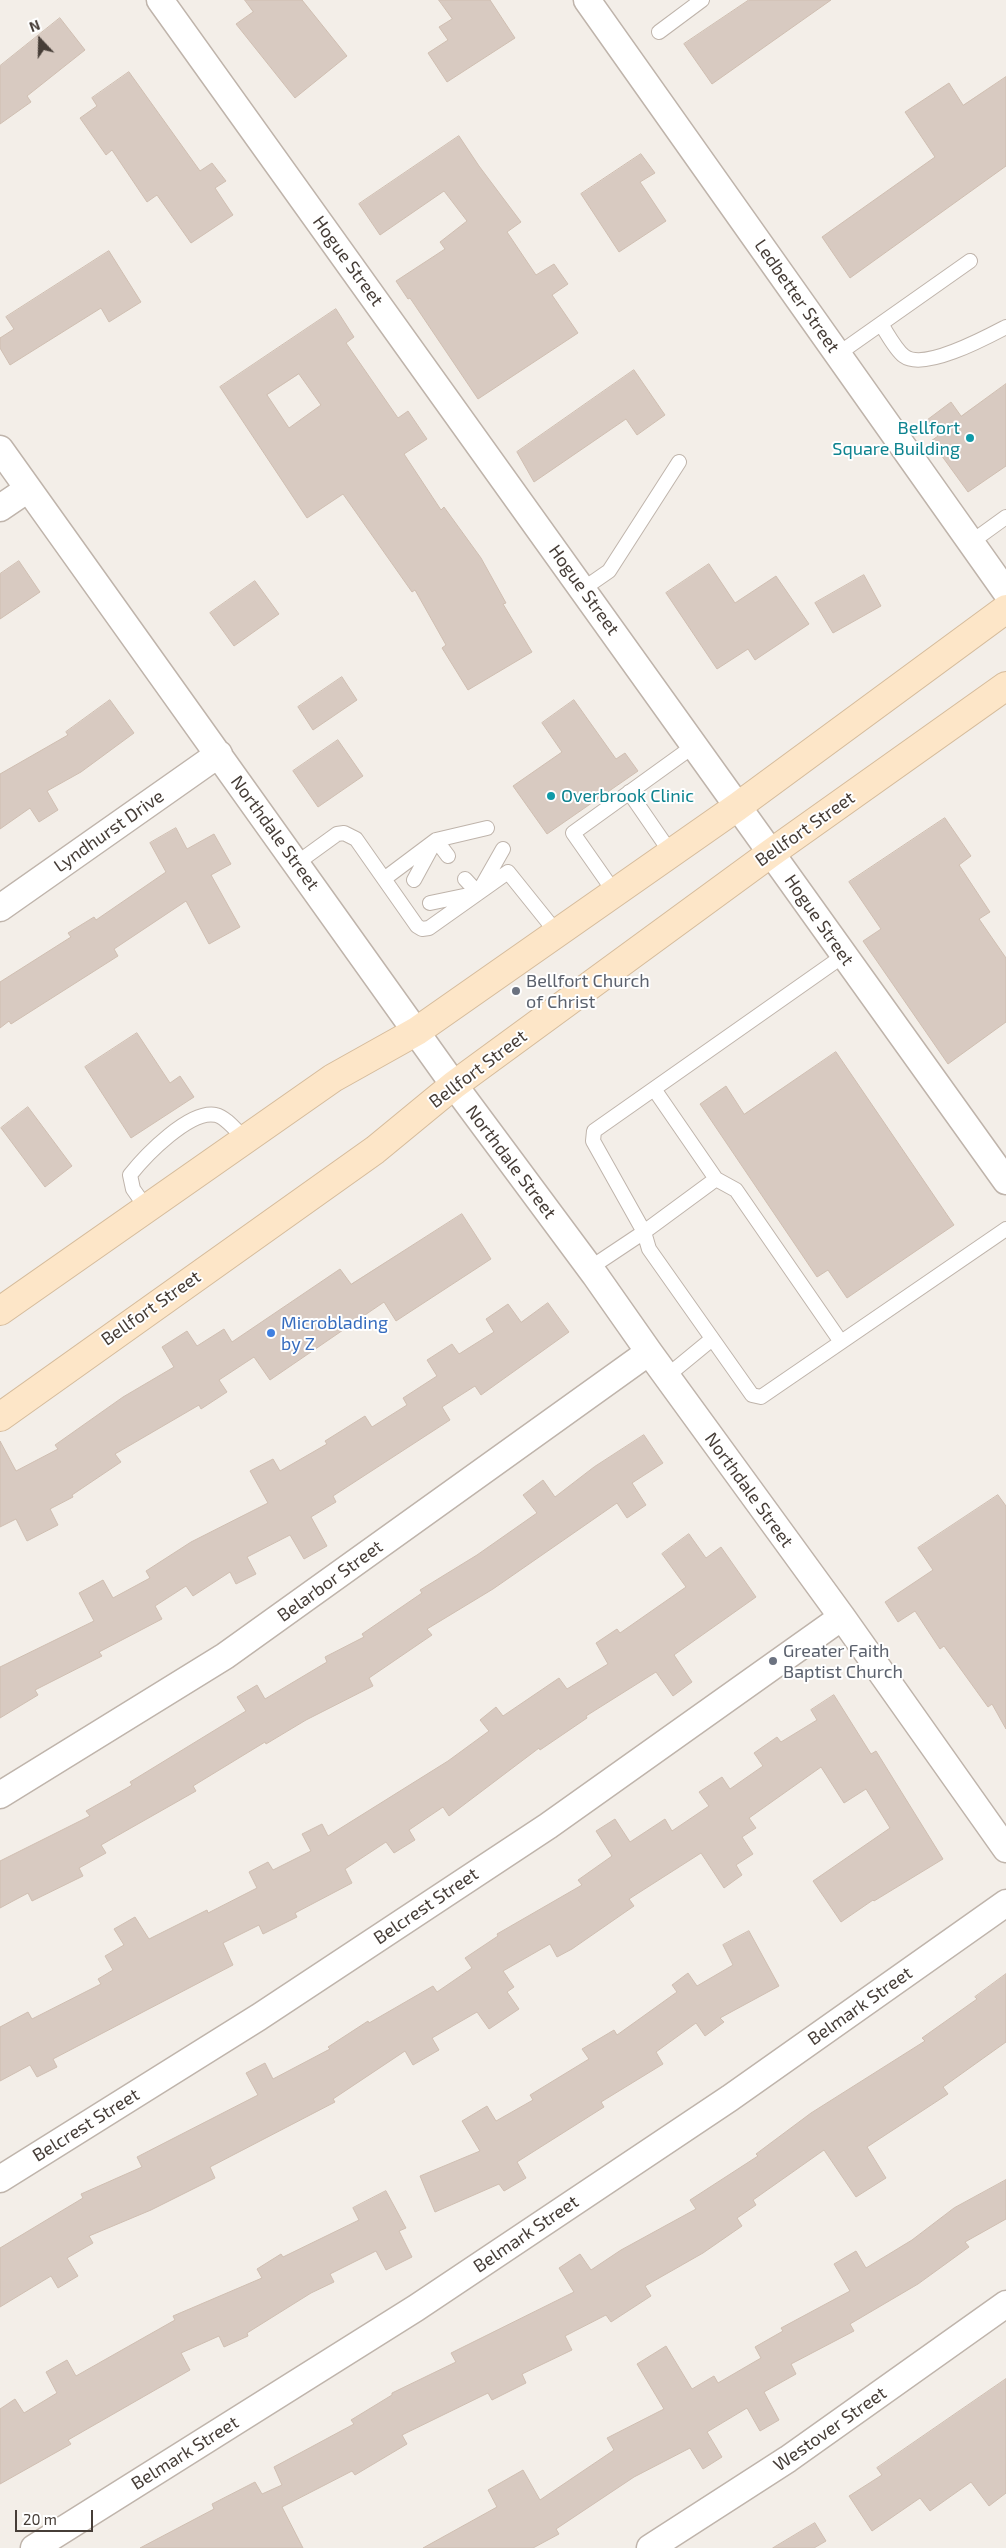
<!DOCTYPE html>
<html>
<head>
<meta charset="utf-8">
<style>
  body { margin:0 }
  #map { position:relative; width:1006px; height:2548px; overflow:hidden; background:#f3eee8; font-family:"Exo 2",sans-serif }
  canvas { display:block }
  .north { position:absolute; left:15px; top:15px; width:50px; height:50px; -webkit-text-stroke:4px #fff; paint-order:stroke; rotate:339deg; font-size:14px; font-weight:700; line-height:20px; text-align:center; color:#463d37 }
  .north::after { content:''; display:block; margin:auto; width:18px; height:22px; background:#463d37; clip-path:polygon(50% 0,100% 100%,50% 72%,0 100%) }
  .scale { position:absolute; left:15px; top:2510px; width:78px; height:22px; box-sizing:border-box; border:2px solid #463d37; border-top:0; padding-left:6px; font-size:15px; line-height:18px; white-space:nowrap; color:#463d37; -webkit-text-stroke:4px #fff; paint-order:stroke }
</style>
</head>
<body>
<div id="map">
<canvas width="1006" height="2548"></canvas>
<div class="north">N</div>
<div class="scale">20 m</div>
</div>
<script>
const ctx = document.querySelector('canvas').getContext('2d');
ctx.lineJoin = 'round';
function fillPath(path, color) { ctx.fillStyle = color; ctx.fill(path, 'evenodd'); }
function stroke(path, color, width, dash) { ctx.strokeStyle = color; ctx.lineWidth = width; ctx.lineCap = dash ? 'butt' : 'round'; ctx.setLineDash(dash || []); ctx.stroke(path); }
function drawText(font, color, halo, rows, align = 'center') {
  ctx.font = font + ' "Exo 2",sans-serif'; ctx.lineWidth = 4; ctx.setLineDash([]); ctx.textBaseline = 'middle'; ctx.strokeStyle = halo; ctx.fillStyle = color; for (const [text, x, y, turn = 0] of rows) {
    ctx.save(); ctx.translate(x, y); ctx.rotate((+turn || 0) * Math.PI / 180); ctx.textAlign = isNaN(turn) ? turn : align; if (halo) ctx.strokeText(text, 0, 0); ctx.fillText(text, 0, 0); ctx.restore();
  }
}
const building = new Path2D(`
  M 245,0 L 302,0 L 347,56 L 295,98 L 236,24 L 253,12 Z
  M 439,0 L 490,0 L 515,38 L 447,82 L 428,53 L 448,40 L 439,27 L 452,19 Z
  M 749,0 L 831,0 L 712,84 L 684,44 Z
  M 60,18 L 85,50 L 27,96 L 31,102 L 0,124 L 0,66 Z
  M 129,72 L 200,171 L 212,163 L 226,181 L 215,188 L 233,215 L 191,243 L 157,195 L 147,202 L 112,150 L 106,155 L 80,118 L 97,106 L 92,98 Z
  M 1006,77 L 1006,166 L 850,278 L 822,237 L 935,157 L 905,112 L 949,83 L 963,105 Z
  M 459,136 L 479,166 L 521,222 L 507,232 L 536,275 L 554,264 L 568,284 L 552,295 L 578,333 L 478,399 L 410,298 L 408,299 L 396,281 L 445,249 L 440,242 L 467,221 L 444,191 L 380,235 L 359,204 Z
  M 641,154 L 655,173 L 640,182 L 666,221 L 619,252 L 581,194 Z
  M 109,251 L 141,302 L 109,322 L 101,308 L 10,365 L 0,348 L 0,338 L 14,329 L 6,317 Z
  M 336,309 L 354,337 L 346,343 L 398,418 L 408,411 L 427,439 L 404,454 L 441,510 L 444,507 L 481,558 L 506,603 L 503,604 L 532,652 L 468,690 L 442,648 L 446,645 L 415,590 L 412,592 L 343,494 L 307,518 L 220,387 ZM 299,374 L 321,405 L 289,428 L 267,395 Z
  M 634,370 L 665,415 L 637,435 L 626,419 L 534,482 L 517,452 Z
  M 1006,384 L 1006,466 L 968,492 L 931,441 L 938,436 L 927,420 L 951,402 L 961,416 Z
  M 19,561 L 40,592 L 0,619 L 0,574 Z
  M 709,564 L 735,603 L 776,576 L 809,624 L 755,660 L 748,649 L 717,669 L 666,593 Z
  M 864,575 L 881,606 L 833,633 L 815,603 Z
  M 255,581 L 279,614 L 234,646 L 210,613 Z
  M 342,677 L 357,700 L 313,730 L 298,707 Z
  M 110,700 L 134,733 L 81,772 L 47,791 L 58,810 L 39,822 L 30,808 L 0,829 L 0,774 L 68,735 L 66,732 Z
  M 574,700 L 616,759 L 625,753 L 638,771 L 547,834 L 513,786 L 562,752 L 542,723 Z
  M 338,740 L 363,776 L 318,807 L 293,771 Z
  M 945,818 L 971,856 L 959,865 L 990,912 L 979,919 L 1006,958 L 1006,1022 L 948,1064 L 863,941 L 881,929 L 849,882 Z
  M 176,828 L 187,849 L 214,834 L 231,864 L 211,875 L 240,927 L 209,944 L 186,901 L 114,949 L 118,956 L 11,1024 L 9,1021 L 0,1028 L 0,982 L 71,937 L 68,933 L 94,917 L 96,920 L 166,872 L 150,843 Z
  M 137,1033 L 170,1083 L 180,1076 L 194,1097 L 131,1138 L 85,1067 Z
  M 836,1052 L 954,1225 L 847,1298 L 828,1270 L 817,1277 L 700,1104 L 726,1086 L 744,1114 Z
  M 28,1107 L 72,1166 L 45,1187 L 1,1128 Z
  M 462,1214 L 491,1259 L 396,1321 L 384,1302 L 270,1380 L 254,1357 L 219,1380 L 227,1392 L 201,1409 L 199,1405 L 115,1454 L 121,1462 L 72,1495 L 73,1497 L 50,1509 L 58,1525 L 27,1541 L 16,1519 L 0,1527 L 0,1441 L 16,1471 L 58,1449 L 55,1445 L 123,1397 L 174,1367 L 162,1347 L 187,1331 L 197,1346 L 224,1329 L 232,1342 L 340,1269 L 351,1284 Z
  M 548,1303 L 569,1332 L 481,1395 L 475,1386 L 442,1407 L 450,1420 L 333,1496 L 336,1502 L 311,1517 L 327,1546 L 304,1559 L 290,1535 L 247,1557 L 256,1574 L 236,1584 L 230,1572 L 193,1596 L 186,1586 L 155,1606 L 162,1619 L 99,1652 L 102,1656 L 35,1690 L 38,1695 L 0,1718 L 0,1667 L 94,1621 L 79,1593 L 103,1580 L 113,1598 L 150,1578 L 146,1571 L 191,1542 L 268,1503 L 250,1471 L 273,1459 L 280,1471 L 327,1444 L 325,1441 L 365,1416 L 372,1427 L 407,1405 L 403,1398 L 437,1376 L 427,1360 L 452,1344 L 459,1354 L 494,1332 L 486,1319 L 508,1304 L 521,1322 Z
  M 644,1435 L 663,1463 L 632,1483 L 646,1505 L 627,1518 L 617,1503 L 493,1589 L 427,1629 L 432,1635 L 369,1678 L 373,1686 L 306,1720 L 266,1744 L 265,1742 L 193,1786 L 196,1791 L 101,1845 L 106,1853 L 79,1868 L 83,1876 L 32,1901 L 28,1893 L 0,1908 L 0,1861 L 90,1816 L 86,1811 L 127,1788 L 132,1785 L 130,1782 L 246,1711 L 237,1697 L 257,1685 L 265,1699 L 327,1662 L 325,1657 L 364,1637 L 362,1634 L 422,1593 L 420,1590 L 477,1555 L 537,1513 L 523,1495 L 543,1480 L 555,1497 L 594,1467 Z
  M 998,1495 L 1006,1506 L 1006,1729 L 992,1704 L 988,1707 L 944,1646 L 940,1649 L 915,1611 L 898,1622 L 885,1602 L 933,1570 L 918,1548 Z
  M 689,1534 L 706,1558 L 721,1547 L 756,1597 L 674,1655 L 692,1682 L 673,1696 L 656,1672 L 586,1716 L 587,1718 L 540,1750 L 539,1748 L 449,1816 L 443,1807 L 409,1830 L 415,1840 L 394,1853 L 386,1842 L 345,1869 L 352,1883 L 295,1913 L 297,1917 L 263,1934 L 259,1925 L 223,1943 L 233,1965 L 53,2059 L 57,2067 L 37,2077 L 30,2065 L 0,2081 L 0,2027 L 28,2012 L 32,2019 L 101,1984 L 98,1979 L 113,1970 L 105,1956 L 124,1945 L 114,1929 L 135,1917 L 149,1939 L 207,1910 L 208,1913 L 257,1888 L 249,1872 L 268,1862 L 273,1870 L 311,1851 L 302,1834 L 322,1824 L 328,1836 L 448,1761 L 489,1731 L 480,1720 L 496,1707 L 503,1716 L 559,1678 L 567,1689 L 608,1664 L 596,1643 L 617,1629 L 620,1633 L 686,1587 L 662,1554 Z
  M 834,1695 L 871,1754 L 876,1751 L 943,1859 L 874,1901 L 873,1900 L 841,1922 L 813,1881 L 890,1828 L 866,1789 L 844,1803 L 821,1767 L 749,1818 L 756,1828 L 742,1837 L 753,1854 L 736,1865 L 742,1875 L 724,1888 L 701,1853 L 629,1899 L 634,1906 L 572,1949 L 557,1957 L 550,1944 L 503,1971 L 514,1987 L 507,1992 L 519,2009 L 489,2029 L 477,2012 L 432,2038 L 439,2050 L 413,2065 L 405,2051 L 333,2099 L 335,2102 L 210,2167 L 215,2178 L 151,2210 L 89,2236 L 93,2243 L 67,2258 L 78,2276 L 58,2288 L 51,2276 L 0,2307 L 0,2248 L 83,2198 L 81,2194 L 142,2167 L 137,2157 L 258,2095 L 246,2073 L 265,2063 L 273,2079 L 330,2049 L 328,2047 L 368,2021 L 369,2023 L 433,1986 L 437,1992 L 472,1968 L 465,1958 L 498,1936 L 497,1934 L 582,1885 L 578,1880 L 612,1856 L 596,1831 L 615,1819 L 630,1842 L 665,1819 L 672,1831 L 709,1806 L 699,1792 L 722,1777 L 730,1789 L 763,1766 L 754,1753 L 777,1737 L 781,1742 L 817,1720 L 811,1710 Z
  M 749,1931 L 779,1986 L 720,2018 L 724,2022 L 705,2036 L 696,2023 L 656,2052 L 663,2064 L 601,2102 L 604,2107 L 517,2162 L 526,2178 L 504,2191 L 499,2184 L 435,2212 L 420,2176 L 480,2151 L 462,2121 L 487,2106 L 496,2121 L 533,2100 L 530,2095 L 589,2059 L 582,2049 L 614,2030 L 617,2035 L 677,1992 L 672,1985 L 688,1973 L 697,1986 L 733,1965 L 723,1945 Z
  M 1006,1974 L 1006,2042 L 943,2087 L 948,2094 L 867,2147 L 886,2178 L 856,2197 L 824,2150 L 753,2200 L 756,2205 L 737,2218 L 742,2226 L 703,2253 L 645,2286 L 651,2296 L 611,2322 L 606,2315 L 565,2336 L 572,2350 L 522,2374 L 526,2383 L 492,2400 L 488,2393 L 402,2435 L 407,2444 L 355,2475 L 352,2471 L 282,2507 L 303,2548 L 140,2548 L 214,2509 L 212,2504 L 255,2482 L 262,2494 L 282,2485 L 274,2467 L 354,2424 L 351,2420 L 392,2395 L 392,2393 L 456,2362 L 451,2353 L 574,2292 L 559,2268 L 580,2254 L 591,2270 L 621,2250 L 696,2209 L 690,2200 L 758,2156 L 756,2154 L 811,2113 L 925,2041 L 922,2038 L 977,1999 L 975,1997 Z
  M 1006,2180 L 1006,2219 L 965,2242 L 969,2247 L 918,2284 L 850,2324 L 854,2331 L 791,2364 L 796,2374 L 764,2392 L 779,2420 L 760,2431 L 747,2408 L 707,2432 L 722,2457 L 703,2469 L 690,2448 L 634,2477 L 556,2529 L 559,2534 L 533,2548 L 423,2548 L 497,2507 L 488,2490 L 523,2470 L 540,2500 L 614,2450 L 607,2438 L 664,2409 L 637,2364 L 666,2346 L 692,2389 L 714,2376 L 718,2383 L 761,2358 L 755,2347 L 783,2331 L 781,2328 L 850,2291 L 834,2264 L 856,2251 L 866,2268 L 912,2240 L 954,2208 Z
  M 386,2191 L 406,2228 L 399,2231 L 412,2257 L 386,2270 L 376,2251 L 330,2274 L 334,2282 L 311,2293 L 247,2333 L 248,2336 L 224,2347 L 219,2336 L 181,2353 L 190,2370 L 68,2440 L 71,2444 L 0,2484 L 0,2409 L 15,2399 L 24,2413 L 57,2393 L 46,2372 L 67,2360 L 76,2376 L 175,2320 L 173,2316 L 262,2278 L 257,2269 L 281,2254 L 283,2257 L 359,2220 L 353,2208 Z
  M 1006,2379 L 1006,2493 L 989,2506 L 971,2482 L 930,2511 L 920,2498 L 872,2531 L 849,2496 L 882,2475 L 877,2468 Z
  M 815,2523 L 826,2541 L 814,2548 L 773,2548 Z`);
fillPath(building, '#d8cac1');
stroke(building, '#cfbeb1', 1);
const lane = new Path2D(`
  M 659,32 L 702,0
  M 881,324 C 887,333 895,349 904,356 C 924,371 987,337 1006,327
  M 838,354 L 970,261
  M 970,543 L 1006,517
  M 583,589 L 609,571 L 679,462
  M 629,792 L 671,853
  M 436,840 L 448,856
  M 297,863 L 337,834 L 344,833 L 356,839 L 417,926 L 422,929 L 429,928 L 508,872 L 557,933
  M 384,879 L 436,840 L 487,828
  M 465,879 L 478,893
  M 414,880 L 433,845
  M 615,893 L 573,833 L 695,745
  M 430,903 L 478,893 L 503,849
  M 843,956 L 594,1131 L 593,1141 L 644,1232 L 649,1249 L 752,1395 L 761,1397 L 1006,1229
  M 654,1089 L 716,1179 L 736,1190 L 841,1342
  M 147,1209 L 133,1189 L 130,1175 C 145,1156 190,1109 216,1115 C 226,1117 238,1133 246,1140
  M 590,1268 L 644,1232 L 716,1179
  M 667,1376 L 712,1339`);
const street = new Path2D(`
  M 160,0 L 1006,1181
  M 587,0 L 1006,592
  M 0,449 L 454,1085 L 595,1275 L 649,1352 L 842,1617 L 1006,1849
  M 0,508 L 28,489
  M 0,908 L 219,754
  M 0,1795 L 225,1656 L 649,1352
  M 0,2179 L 259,2017 L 548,1826 L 842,1617
  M 34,2548 L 416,2308 L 730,2098 L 1006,1903
  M 650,2548 L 788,2459 L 1006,2304`);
const secondary = new Path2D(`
  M 0,1311 L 333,1078 L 417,1031 L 737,807 L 1006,609
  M 0,1417 L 375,1150 L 454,1085 L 771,853 L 1006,686`);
stroke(lane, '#bfb4ab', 16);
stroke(street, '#bfb4ab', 29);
stroke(secondary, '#d5bb9b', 30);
stroke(lane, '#fff', 14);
stroke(street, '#fff', 26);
stroke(secondary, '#fde6c8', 28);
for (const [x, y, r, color] of [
  [970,438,5,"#0f9aa8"],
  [551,796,5,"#0f9aa8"],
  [516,991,5,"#6b7280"],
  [271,1333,5,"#3f7fe0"],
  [773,1661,5,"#6b7280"]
]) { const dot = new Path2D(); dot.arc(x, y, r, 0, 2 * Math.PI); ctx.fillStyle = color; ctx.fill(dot); stroke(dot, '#fff', 2); }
drawText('18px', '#463d37', '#fff', [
  ["Hogue Street",348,261,54],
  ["Ledbetter Street",797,296,55],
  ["Hogue Street",584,590,54],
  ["Bellfort Street",805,829,-35],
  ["Lyndhurst Drive",109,831,-35],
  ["Northdale Street",275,833,54],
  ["Hogue Street",819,920,55],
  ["Bellfort Street",478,1069,-37],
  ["Northdale Street",511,1162,53],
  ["Bellfort Street",151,1308,-35],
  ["Northdale Street",749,1490,54],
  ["Belarbor Street",330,1581,-36],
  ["Belcrest Street",426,1906,-34],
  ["Belmark Street",860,2006,-35],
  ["Belcrest Street",86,2125,-32],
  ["Belmark Street",526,2234,-34],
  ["Westover Street",830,2429,-35],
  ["Belmark Street",185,2453,-32]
]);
drawText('18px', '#0d838f', '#fff', [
  ["Bellfort",960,428],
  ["Square Building",960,449],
  ["Overbrook Clinic",561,796,"left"]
], 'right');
drawText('18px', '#5b616d', '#fff', [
  ["Bellfort Church",526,981],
  ["of Christ",526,1002],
  ["Greater Faith",783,1651],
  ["Baptist Church",783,1672]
], 'left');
drawText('18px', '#366cbe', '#fff', [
  ["Microblading",281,1323],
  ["by Z",281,1344]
], 'left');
</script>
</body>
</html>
